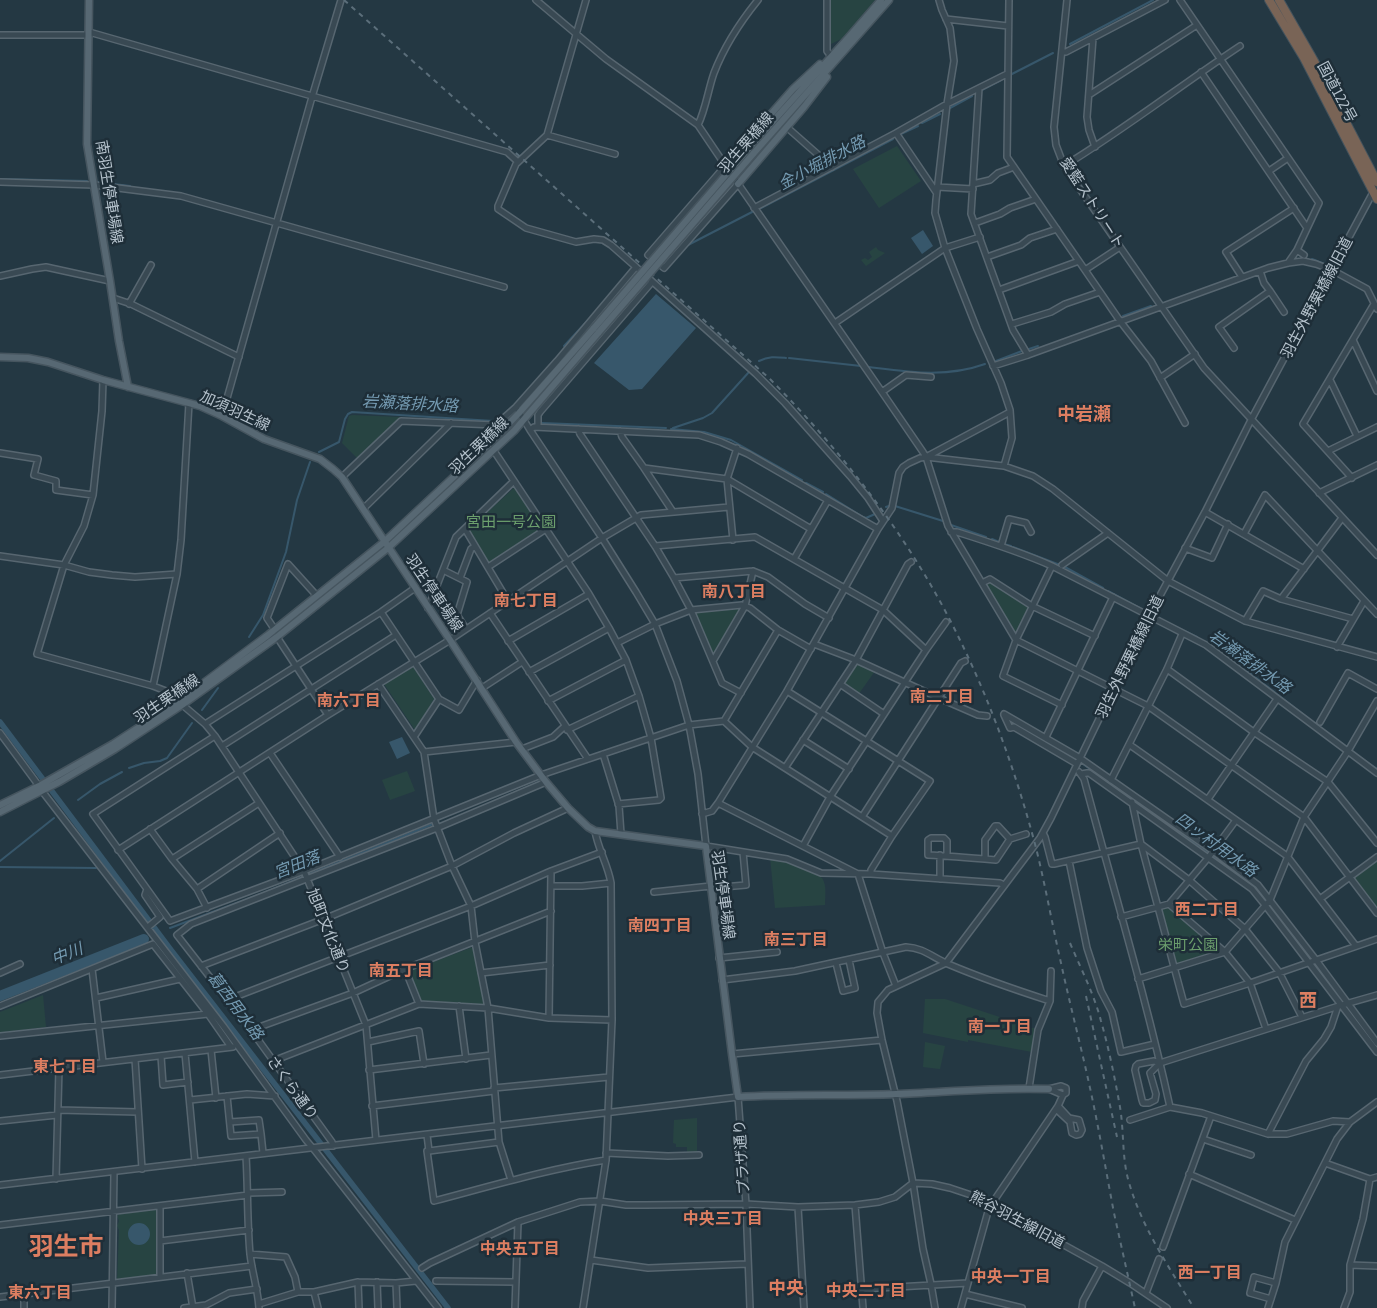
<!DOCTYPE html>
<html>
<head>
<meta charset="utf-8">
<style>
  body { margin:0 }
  canvas { display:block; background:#243843 }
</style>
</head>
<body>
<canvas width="1377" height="1308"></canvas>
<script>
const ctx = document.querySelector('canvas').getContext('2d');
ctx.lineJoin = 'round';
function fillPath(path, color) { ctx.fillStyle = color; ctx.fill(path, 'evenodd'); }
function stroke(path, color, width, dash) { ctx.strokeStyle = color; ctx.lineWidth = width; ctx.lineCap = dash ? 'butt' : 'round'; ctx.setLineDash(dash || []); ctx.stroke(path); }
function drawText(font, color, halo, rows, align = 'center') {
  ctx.font = font + ' "Asap Condensed","Noto Sans JP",sans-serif'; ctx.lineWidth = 5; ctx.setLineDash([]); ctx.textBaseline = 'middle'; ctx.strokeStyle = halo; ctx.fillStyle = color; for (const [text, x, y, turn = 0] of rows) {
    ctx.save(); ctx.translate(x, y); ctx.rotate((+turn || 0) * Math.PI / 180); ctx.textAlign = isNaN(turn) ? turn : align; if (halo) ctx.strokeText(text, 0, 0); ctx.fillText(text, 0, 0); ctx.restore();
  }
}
fillPath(new Path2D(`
  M 829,0 L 875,0 L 843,38 L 829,45 Z
  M 897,146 L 921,181 L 879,208 L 853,169 Z
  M 876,247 L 878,250 L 885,253 L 866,266 L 861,260 L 865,258 L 868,260 L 872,257 L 869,252 Z
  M 352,415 L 400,417 L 358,459 L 342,443 L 349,416 Z
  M 516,486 L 544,528 L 490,564 L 468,530 Z
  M 988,582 L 991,582 L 1029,607 L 1017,633 L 1015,634 L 985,585 Z
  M 739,609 L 740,611 L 713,657 L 694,611 Z
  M 858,663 L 875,671 L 858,695 L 844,684 Z
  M 412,665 L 434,699 L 415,730 L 384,684 Z
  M 407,771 L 415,791 L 390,800 L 382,780 Z
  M 770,857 C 781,859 816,870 822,878 C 827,885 825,896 825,905 L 775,908 Z
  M 1377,860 L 1377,909 L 1353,878 Z
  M 1168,906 L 1222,952 L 1176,967 L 1161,909 Z
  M 473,947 L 485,1005 L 422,1002 L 409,971 Z
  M 43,995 L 46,1027 L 0,1033 L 0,1012 Z
  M 925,999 L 945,999 L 1036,1029 L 1032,1052 L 968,1040 L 968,1042 L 923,1033 Z
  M 925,1042 L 945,1046 L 940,1069 L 923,1067 Z
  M 697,1118 L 697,1153 L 687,1153 L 687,1147 L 676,1147 L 676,1144 L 673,1143 L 674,1120 Z
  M 155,1209 L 159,1212 L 158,1275 L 117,1281 L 119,1230 L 117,1226 L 119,1221 L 117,1216 L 120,1214 Z`), '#274442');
fillPath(new Path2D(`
  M 923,230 L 933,246 L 922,254 L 911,238 Z
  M 656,294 L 696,328 L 642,389 L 629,390 L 594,363 Z
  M 402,737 L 410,753 L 397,759 L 389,742 Z
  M128 1234a11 11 0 1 1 22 0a11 11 0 1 1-22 0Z`), '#37576b');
stroke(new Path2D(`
  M 1070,44 L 1153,0
  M 1010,75 L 1053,53
  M 982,90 L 1001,80
  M 950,108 L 972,96
  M 922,123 L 940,114
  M 901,134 L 918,126
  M 0,179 L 87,181
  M 97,182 L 130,186
  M 761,208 L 893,139
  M 688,245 L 754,211
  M 1312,259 L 1327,265
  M 1123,316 L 1151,306
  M 564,346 L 590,318
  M 1029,349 L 1038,346
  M 789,358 L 861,366
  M 759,361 C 769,356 776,357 786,358
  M 996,361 L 1022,351
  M 869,367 C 909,372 946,378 985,364
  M 542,423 L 666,428
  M 673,428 L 703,418 L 712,413 L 749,372
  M 671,429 L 704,432 L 731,440 L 802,480
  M 319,452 L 339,442 L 345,419 L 348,414 L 352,412 L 493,421
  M 806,483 L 823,492
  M 826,494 L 863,517 L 866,518 L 875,514
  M 895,506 L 943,521
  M 886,507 L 889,506
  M 951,525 L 986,537
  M 992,539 L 999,542
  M 1004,544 L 1011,546
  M 1013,547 L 1060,565
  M 1063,566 L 1103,588
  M 1108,591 L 1145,611
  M 1153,615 L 1161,619
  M 1176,627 L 1197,637
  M 249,637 L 263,615 L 286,552 L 297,500 L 310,462
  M 1211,646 L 1251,674 L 1322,729
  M 202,710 L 218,688
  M 1011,722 L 1073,758
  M 1352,752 L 1377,769
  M 1083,764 L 1255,887 L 1337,995
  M 129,768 L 144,763 L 160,761 L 167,758 L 192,723
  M 78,800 L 100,784 L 122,772
  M 0,861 L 54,818
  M 0,867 L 96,868
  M 170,928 L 266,892 L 433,824
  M 1348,1009 L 1361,1027`), '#37576b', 2);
stroke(new Path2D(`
  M 0,722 L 171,950 L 448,1308`), '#37576b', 5.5);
stroke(new Path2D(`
  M 0,996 L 144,939`), '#37576b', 10);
const minor = new Path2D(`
  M 536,0 L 606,59 L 698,125 L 727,168
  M 586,0 L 547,135 L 516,164 L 498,206 L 498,209 L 526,228 L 576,242 L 594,239 L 603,240 L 611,245 L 636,267
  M 827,0 L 827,51 L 830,55
  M 939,0 L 942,10 L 950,28 L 954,61 L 947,104 L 936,200 L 935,213 L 945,248 L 977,329 L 1001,383 L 1010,410 L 1012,438 L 1004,466
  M 1009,0 L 1007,157 L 1085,270 L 1120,247
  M 1067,0 L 1054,127 L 1056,145 L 1064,166 L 1204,368 L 1377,555
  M 1180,0 L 1319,203 L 1297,250 L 1304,255
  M 946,19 L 1008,26
  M 89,32 L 507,152 L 518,162
  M 0,35 L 89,35
  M 1093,38 L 1087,117 L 1089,130 L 1095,147
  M 1062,52 L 1066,52 L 1165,0
  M 1201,72 L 1307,228
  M 1007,74 L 979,88 L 971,214 L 1013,330 L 1028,355
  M 1089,95 L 1197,25
  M 698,125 C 706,108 708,90 714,73 C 724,47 741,21 758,0
  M 790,130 L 832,167
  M 896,133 L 936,192
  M 547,135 L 615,154
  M 726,165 L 648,255 L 664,268 L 738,184
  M 1064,166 C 1125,129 1181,85 1240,46
  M 1269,171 L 1288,158
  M 732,175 L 882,392 L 923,452 L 926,457 L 948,526 L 1016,640 L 1148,706 L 1304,817 L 1377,913
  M 0,182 L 94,185 L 181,196 L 504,287
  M 973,184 L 990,180 L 998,173 L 1014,167
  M 937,187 L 973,189
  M 754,208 L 896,133 L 947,104 L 979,88
  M 975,223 L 1000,214 L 1010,208 L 1036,199
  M 987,257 L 1021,245 L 1030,238 L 1057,229
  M 1288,263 L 1297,250
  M 1085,270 L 1120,321 L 1151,361 L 1185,423
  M 1260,271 L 1264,283 L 1270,291
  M 0,276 L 32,269 L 46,267 L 110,281
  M 1242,277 L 1226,252 L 1294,208
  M 999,290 L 1079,261
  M 113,298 L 131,304 L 239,357
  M 129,304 L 151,265
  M 835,323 L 945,248 L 980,237
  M 1012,324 L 1051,312 L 1065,304 L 1100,292
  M 1353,340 L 1377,391
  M 1234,348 L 1219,327 L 1270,291 L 1284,312
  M 993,366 L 1028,355 L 1268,268 L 1288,263 L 1303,261 L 1316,264 L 1332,270 L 1367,289 L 1377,309
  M 1160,378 L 1195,354
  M 103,380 L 102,411 L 93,495 L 84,526 L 64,565 L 37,654 L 153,686 L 166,691 L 205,724 L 215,736 L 304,871 L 366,1025 L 376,1140
  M 1330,380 L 1357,436
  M 882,392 L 906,375 L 931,377
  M 516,407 L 530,430 L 602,538 L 636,592 L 655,624 L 677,681 L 689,725 L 698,774 L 706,846 L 787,859 L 821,873 L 871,874 L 1000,883 L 1004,885
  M 222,416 L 312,97 L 341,0
  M 538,427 L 538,415 L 540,412 L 652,282
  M 578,429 L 580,434 L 655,546 L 674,578 L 691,610 L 722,683 L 741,693
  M 530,430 L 534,427 L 699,435 L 721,442 L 748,454 L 878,529
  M 620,431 L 622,437 L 644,468 L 727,479 L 811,529
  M 494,451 L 514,481
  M 1328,451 L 1377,427
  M 0,453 L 38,459 L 34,475 L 56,481 L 56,490 L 93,495
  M 926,457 L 1010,412
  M 644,468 L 673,512
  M 342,477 L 401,421 L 495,425 L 497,424 L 516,407 L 557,361 L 636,267 L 756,374 L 785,403 L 850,476 L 868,498 L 883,521
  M 1352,478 L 1303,424 L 1374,304
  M 1319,493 L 1377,465
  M 363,509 L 451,423
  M 1205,512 L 1304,569
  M 465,529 L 508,601
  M 951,532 L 957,532 C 989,542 1021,552 1052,566 L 1206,645 L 1377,773
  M 1244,534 L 1265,495 L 1377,614
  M 733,540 L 727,479 L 737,448
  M 655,546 L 755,537 L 883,610 L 926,650
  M 1001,546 L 1009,519 L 1026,523 L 1031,532
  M 1185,548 L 1212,558 L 1228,524
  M 0,556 L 64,565 L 89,572 L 112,575 L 135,577 L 177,574
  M 794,559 L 828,500
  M 1062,565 L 1108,533
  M 1052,566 L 1016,640 L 1003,676 L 1062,705
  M 488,567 L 546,529
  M 460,578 L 471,549 L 475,546
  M 674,578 L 753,571 L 768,577 L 805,604 L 829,618
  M 982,583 L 990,579 L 1032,606 L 1095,636
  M 1281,599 L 1353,619
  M 428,608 L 443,570
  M 381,612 L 439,699 L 414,737
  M 490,613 L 588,759
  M 1245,621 L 1263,591 L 1281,599 L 1342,518
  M 466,629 L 457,615 L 467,582 L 443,570 L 456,537 L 514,481 L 589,594 L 609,628 L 626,660 L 639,696 L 651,738 L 661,798 L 659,800 L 618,804
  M 275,630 L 267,618 L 288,564 L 317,596
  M 277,637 L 328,715
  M 508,641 L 589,594
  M 617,643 L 655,624 L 691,610 L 742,605 L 750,608 L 778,630 L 811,649
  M 814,644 L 856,660 L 939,698 L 978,715 L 987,716
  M 1337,647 L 1364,601
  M 713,661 L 745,606 L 753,571
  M 1167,669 L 1255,733 L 1328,782 L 1377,843
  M 529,672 L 609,628
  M 378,684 L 424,752 L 434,819 L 452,866 L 471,906 L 475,942 L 488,1008 L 499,1142 L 511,1180
  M 840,684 L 884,714
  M 153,686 L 177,574 L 181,540 L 189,403
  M 482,688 L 522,662
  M 787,691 L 930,781 L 892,836 L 871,870 L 871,874
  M 439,699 L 459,710 L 477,680
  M 548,701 L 626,660
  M 1004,714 L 1080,758 L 1213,851 L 1258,885 L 1316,960 L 1377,1043
  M 1004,715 L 1010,728 L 1014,727 L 1077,764
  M 724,721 L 778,630
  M 1320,722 L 1348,673 L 1377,689
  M 205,724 L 381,612 L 415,588
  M 567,730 L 639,696
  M 0,733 L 39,786
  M 1046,737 L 1113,597
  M 803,740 L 849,769
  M 1130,745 L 1287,856 L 1356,946
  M 222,746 L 396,635
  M 522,749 L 553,737 L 565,726
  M 424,752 L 516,742
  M 270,753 L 340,857
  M 603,754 L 619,806 L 621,834
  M 785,768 L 856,660 L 908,564 L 911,562
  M 1079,772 L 1084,779 C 1113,888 1146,997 1170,1107
  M 1081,774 L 1087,773 L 1089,773 L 1252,889 L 1265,905 L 1377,1052
  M 1111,780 L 1167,669 L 1182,634
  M 42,791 L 224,1027 L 306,1140 L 316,1152 L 438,1308
  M 1208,799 L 1277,699
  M 1132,802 L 1141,844 L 1184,1004 L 1250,983 L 1377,939
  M 718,803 L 858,874 L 883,953 L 896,986
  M 702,814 L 712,811 L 718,803 L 787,691 L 878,529 L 892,508 L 899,473 L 903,467 L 909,463 L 920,458 L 926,457 L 1004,466 L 1033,476 L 1053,489 L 1168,581 L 1245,621 L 1377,657
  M 862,817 L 961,663 L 965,661
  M 150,829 L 172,859 L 197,889 L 207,908
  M 1043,833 L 1045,837 L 1052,864 L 1054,864 L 1141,844 L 1189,880 L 1245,929 L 1279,972 L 1302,1017
  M 803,846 L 830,797 L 926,650 L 946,622
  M 118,850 L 328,715 L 450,640 L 602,538 L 636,518 L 641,515 L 729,507
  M 947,856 L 947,841 L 944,838 L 931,838 L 928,840 L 928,855 C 950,856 973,858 996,860 L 1010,839 L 1026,834
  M 172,859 L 259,803
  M 985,859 L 985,840 L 995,826 L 998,826 L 1010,839
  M 1069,861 L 1087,948 L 1101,991 L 1112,1012 L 1121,1052 L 1155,1044
  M 940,879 L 940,855
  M 551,886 L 582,886 L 611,883
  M 711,888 L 746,885 L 743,852
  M 147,889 L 170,921 L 304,871 L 541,775 L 689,725 L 724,721 L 752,747 L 892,836
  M 197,889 L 280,833
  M 654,892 L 711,886
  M 1320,899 L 1377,857
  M 1169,904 L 1225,952 L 1250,983 L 1266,1029
  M 1121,917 L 1169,904 L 1208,858 L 1236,820
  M 148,927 L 160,917 L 145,895 L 147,889 L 93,814 L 215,736
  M 719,958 L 777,952
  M 836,963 L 843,991 L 855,988 L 849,960
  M 201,966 L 324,919 L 452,866 L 514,833 L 568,808
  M 92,969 L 103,1062
  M 405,969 L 419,1004
  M 0,973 L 20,964
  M 481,973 L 550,965
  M 1138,979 L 1225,952 L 1270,900 L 1304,817 L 1348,751 L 1377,701
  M 722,980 L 795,971 L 906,947 C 924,948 932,957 948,964 C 981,978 1016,990 1050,1001
  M 96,998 L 180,979
  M 227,1000 L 471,906 L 551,871 L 602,852
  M 0,1006 L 153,944 L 208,1014 L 231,1047
  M 459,1006 L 466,1059
  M 549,1018 L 551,871
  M 251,1030 L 353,993 L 405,969 L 551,911
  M 0,1036 L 208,1014
  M 368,1042 L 419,1031 L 424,1064
  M 211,1050 L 216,1098
  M 185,1053 L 195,1162
  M 732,1054 L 882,1040
  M 161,1056 L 163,1085 L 188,1082
  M 135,1059 L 142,1169
  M 273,1061 L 419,1004 L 488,1008 L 549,1018 L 612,1020
  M 1160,1063 L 1150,1073 L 1156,1094 L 1155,1100 L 1149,1103 L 1143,1103 L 1142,1100 L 1135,1070 L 1136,1066 L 1138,1064 L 1154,1061 L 1160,1063 L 1342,1005 L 1377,995
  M 369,1070 L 491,1055
  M 0,1075 L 233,1047
  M 1061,1086 L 1066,1088 L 1066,1093 L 1063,1095 L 1049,1089 Z
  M 494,1088 L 609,1077
  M 1029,1088 L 1038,1030 L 1050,1001 L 1051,971
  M 227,1096 L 231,1136 L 261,1134 L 263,1153
  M 190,1100 L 247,1094 L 275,1096
  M 372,1106 L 494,1091
  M 1056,1109 L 1070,1122 L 1072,1133 L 1076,1135 L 1080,1134 L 1082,1130 L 1079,1120 L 1069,1118 L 1058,1106
  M 58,1110 L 138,1112
  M 1130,1120 L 1170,1107 L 1202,1113 L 1268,1134 L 1287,1134 L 1333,1121 L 1350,1122
  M 0,1121 L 57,1115
  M 230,1122 L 259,1120 L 261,1134
  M 1268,1134 L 1306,1061 L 1324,1039 L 1331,1027 L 1338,1006
  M 427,1135 L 429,1151 L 499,1142
  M 1203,1139 L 1251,1155
  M 333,1146 L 332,1142 L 251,1030 L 177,935 L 191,924 L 437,828 L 546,782
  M 429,1151 L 427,1151 L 434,1201 C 491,1186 548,1169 606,1160
  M 606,1153 L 668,1156 L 699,1155
  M 246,1156 C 248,1188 247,1221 250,1254 C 252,1272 258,1290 259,1308
  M 1325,1163 L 1370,1179 L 1377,1177
  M 1189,1174 L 1295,1220
  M 56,1179 L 59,1068
  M 913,1183 L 932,1184 L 950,1188 L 977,1197 L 1102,1266 L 1130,1283 L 1167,1308
  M 0,1185 L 738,1097 L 746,1204 L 750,1308
  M 248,1193 L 282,1192
  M 855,1205 L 863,1308
  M 798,1207 L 804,1308
  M 0,1225 L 248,1195
  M 160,1241 L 249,1230
  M 1163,1247 L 1211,1116
  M 250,1254 L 286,1257 L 295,1277 L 298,1292
  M 591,1260 L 648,1268 L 747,1264
  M 1350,1265 L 1377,1266
  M 422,1268 L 430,1263 L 518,1222 L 580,1202 L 600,1201 L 626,1205 L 645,1205 L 746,1204 L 798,1207 L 855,1205 L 879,1202 L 895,1197 L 913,1183
  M 187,1273 L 193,1308
  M 160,1277 L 160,1206
  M 436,1281 L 516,1282
  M 358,1282 L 359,1308
  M 377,1282 L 378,1308
  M 396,1283 L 397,1308
  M 861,1289 L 968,1283
  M 314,1292 L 318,1308
  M 1146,1293 L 1159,1259
  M 965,1294 L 1022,1308
  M 0,1297 L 252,1266
  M 1271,1299 L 1250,1293 L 1254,1277 L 1276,1283
  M 259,1304 L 298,1292 L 314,1292 L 358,1282 L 396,1283 L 416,1281
  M 24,1308 L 24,1294
  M 112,1308 L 114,1172
  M 184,1308 L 206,1305 L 229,1293 L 257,1289
  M 515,1308 L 518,1222
  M 583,1308 L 606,1160 L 612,1020 L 611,883 C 608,865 598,849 595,831
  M 935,1308 L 931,1284 L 923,1249 L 913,1183 L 897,1101 L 882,1040 L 877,1013 L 878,1002 L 888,990 L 946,963 L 1040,838 L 1051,818 L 1149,616 L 1205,512 L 1251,420 L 1377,185
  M 961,1308 L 989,1208 L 1058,1106 L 1063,1095
  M 1082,1308 L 1083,1301 L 1102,1266
  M 1268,1308 L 1276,1283 L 1285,1242 L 1337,1139 L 1350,1122 L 1377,1102
  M 1344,1308 L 1350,1292 L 1350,1265 L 1363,1219 L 1370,1179`);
const major = new Path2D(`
  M 89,0 L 87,144 L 110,281 L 119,341 L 128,387
  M 748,149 L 848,38 L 881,0
  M 753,154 L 889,0
  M 726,165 L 793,89 L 820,64
  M 738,184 L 804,107 L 827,77
  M 0,357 L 28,358 L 48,362 L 103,380 L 200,406 L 222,416 L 264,439 L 320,459 L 333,469 L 342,477 L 450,640 L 516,742 L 546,782 L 568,808 L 588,827 L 595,831 L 706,846 L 732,1054 L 738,1097 C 791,1094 843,1096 896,1094 C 947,1092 998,1087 1049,1089
  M 0,805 L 39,786 L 113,744 L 178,702 L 268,635 L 384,542 L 490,443 L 519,413 L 594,328
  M 0,812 L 59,782 L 115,749 L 182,705 L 277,637 L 388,548 L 514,431 L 599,332`);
const highway = new Path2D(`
  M 1269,0 L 1304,58 L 1377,199
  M 1279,0 L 1314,61 L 1377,182`);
stroke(minor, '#576670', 8);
stroke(major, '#46555f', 9);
stroke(highway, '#44535d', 10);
stroke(minor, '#394953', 5);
stroke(major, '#576873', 6);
stroke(highway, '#796456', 8);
stroke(new Path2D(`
  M 344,0 L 770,379 C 845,455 912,541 959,638 C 991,703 1016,773 1035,844 C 1045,883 1052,924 1061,963 C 1070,1005 1081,1046 1090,1088 C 1099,1129 1106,1171 1114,1213 C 1121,1245 1128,1276 1135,1308
  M 1070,943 C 1081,969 1094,994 1101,1021 C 1109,1049 1115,1079 1120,1107 C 1124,1131 1122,1156 1128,1179 C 1141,1227 1169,1267 1194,1308
  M 1086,996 L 1117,1137`), '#5b6e7a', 2, [5, 5]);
const majorBridge = new Path2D(`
  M 594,328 L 748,149
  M 599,332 L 753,154`);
stroke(majorBridge, '#46555f', 9, []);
stroke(majorBridge, '#576873', 6);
drawText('15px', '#b6c3cd', '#1e2e38', [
  ["国道122号",1337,92,62],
  ["羽生栗橋線",746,143,-49],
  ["南羽生停車場線",109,192,81],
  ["愛藍ストリート",1092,203,57],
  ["羽生外野栗橋線旧道",1317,298,-62],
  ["加須羽生線",235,411,25],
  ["羽生栗橋線",479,446,-44],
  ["羽生停車場線",434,593,56],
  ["羽生外野栗橋線旧道",1130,657,-64],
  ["羽生栗橋線",167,699,-34],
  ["羽生停車場線",723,895,82],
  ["旭町文化通り",328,931,68],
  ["さくら通り",292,1088,54],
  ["プラザ通り",742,1157,-94],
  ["熊谷羽生線旧道",1017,1220,28]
]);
drawText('15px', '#6c9f6d', '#1e2e38', [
  ["宮田一号公園",511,522],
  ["栄町公園",1188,945]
]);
drawText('italic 16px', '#749ab1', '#1e2e38', [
  ["金小堀排水路",822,163,-28],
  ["岩瀬落排水路",410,404,3],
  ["岩瀬落排水路",1250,662,36],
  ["四ッ村用水路",1216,845,36],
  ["宮田落",297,865,-22],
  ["中川",67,954,-22],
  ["葛西用水路",235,1006,53]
]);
drawText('bold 16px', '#dd7e61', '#1e2e38', [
  ["南八丁目",734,592],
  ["南七丁目",526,601],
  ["南二丁目",942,697],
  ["南六丁目",349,701],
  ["西二丁目",1207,910],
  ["南四丁目",660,926],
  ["南三丁目",796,940],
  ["南五丁目",401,971],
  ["南一丁目",1000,1027],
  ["東七丁目",65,1067],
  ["中央三丁目",723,1219],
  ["中央五丁目",520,1249],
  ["西一丁目",1210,1273],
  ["中央一丁目",1011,1277],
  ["中央二丁目",866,1291],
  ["東六丁目",40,1293]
]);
drawText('bold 18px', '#dd7e61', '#1e2e38', [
  ["中岩瀬",1084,414],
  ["西",1308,1001],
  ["中央",786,1288]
]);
drawText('bold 25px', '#dd7e61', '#1e2e38', [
  ["羽生市",66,1247]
]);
</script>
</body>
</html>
